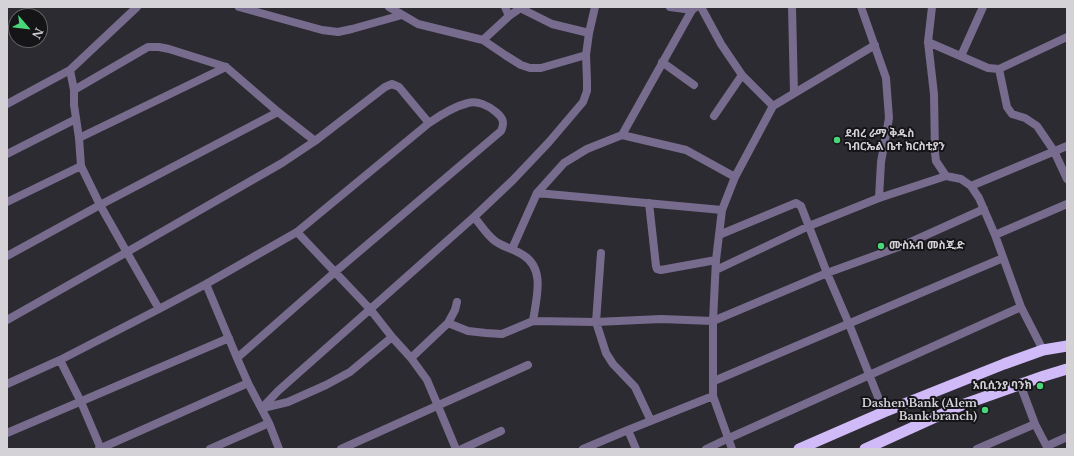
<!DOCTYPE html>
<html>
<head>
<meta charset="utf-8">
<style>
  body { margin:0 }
  #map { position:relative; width:1074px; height:456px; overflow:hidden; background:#2d2b32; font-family:"Libre Baskerville",serif }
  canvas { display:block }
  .frame { position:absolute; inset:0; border:8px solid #d4d2d7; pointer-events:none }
  .north { position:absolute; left:8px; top:8px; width:40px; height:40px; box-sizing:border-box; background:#151417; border:1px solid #616064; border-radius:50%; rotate:118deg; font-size:11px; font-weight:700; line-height:16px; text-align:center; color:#d4d2d7 }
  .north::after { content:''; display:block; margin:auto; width:14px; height:18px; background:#49d778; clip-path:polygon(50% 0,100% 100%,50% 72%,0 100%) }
</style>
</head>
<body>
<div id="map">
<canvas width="1074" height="456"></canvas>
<div class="frame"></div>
<div class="north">N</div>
</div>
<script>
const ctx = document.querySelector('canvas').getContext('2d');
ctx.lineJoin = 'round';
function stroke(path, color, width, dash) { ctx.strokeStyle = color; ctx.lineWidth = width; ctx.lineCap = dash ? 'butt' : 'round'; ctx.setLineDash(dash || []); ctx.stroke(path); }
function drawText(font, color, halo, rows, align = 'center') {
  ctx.font = font + ' "Libre Baskerville","Noto Sans Ethiopic",serif'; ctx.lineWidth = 4; ctx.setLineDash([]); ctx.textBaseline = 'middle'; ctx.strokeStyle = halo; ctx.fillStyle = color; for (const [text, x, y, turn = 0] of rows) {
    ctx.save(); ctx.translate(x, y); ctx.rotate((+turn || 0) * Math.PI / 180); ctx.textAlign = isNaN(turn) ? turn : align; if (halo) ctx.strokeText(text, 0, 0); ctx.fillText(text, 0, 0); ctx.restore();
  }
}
stroke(new Path2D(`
  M 239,7 L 322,30 L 338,32 L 352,29 L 402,15
  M 389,7 L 418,24 L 483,40 L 505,55 L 521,65 L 530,68 L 541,68 L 586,55 L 589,33 L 595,7
  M 505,7 L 509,16
  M 670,7 L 692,10
  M 701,7 L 721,44 L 742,75 L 773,106
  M 792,7 L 794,93
  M 861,7 L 886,78 L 889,118 L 881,162 L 879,198
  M 932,7 L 928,42 L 934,94 L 935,153 L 936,161 L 946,176
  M 520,8 L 552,24 L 589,33
  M 483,40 L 509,16 L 522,7
  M 928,42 L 988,68 L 999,69 L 1067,37
  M 961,56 L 983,7
  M 662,62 L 694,85
  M 999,69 L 1007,107 L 1012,114 L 1025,118 L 1037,126 L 1054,151 L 1067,179
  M 70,70 L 137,7
  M 74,90 L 148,47 L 159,47 L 169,49 L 226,67 L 278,112 L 315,141
  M 7,104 L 70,70 L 74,90 L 74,105 L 79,138 L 81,166 L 100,205 L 159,309
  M 714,116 L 742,75
  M 622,135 L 686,150 L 735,177
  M 79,138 L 226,67
  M 7,154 L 76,119
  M 971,186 L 1067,146
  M 537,193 L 722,210
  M 7,202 L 81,166
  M 649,203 L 656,266 L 657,269 L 661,270 L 716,260
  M 474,217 C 481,225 487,235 495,241 C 503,247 514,249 523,255 C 546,269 536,299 533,321
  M 297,232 L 370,309 L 392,337 L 411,358 L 427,380 L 438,406 L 456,449
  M 719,235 L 796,203 L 801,206 L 827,273 L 849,324 L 884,412
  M 995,235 L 1067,204
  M 512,249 L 537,193 L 564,163 L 587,149 L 622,135 L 692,10 L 696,7
  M 601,253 L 596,322 L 606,353 L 613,364 L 635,387 L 651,421
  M 7,256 L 100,205 L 278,112
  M 716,270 L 809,226 L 879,198 L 946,176 L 961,179 L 971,186 L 979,198 L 995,235 L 1021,307 L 1043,350
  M 206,284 L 237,358 L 248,383 L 269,423 L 279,449
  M 7,320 L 127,252 L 282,163 L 315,141 L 385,87 L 392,84 L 399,87 L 429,123
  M 448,323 L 455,310 L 457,302
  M 411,358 L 448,323 L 468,331 L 486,333 L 502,334 L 533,321 L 596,322 L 661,319 L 713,321 L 827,273 L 904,245 L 984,209
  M 60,360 L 81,402 L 101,449
  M 714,381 L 1003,258
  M 7,384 L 60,360 L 159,309 L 206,284 L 297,232 L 429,123 C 439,116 456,106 468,103 C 477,100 489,106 496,112 C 503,118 505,122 501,131 L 335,272 L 237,358
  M 1020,384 L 1035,424 L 1048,449
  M 262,408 L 278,391 L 474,217 L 513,180 L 549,142 L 583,102 L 587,91 L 587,81 L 586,55
  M 263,408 L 288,402 L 326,385 L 350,372 L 392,337
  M 628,430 L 636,449
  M 7,433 L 229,338
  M 1047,446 L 1067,437
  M 99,449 L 248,383
  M 210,449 L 269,423
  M 341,449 L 528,365
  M 462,449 L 501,431
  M 583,449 L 628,430 L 713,396
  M 706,449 L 727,439 L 1021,307
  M 732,449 L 713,396 L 713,321 L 716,260 L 722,210 L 735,177 L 773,106 L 875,45
  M 977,449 L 1035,424`), '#786c8e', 8);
stroke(new Path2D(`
  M 799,449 L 884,412 L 1004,364 L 1043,350 L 1067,346
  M 865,449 L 962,405 L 1044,376 L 1067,369`), '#d0baf8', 11);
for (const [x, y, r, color] of [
  [837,140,4,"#49d778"],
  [881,246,4,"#49d778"],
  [1040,386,4,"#49d778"],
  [985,410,4,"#49d778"]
]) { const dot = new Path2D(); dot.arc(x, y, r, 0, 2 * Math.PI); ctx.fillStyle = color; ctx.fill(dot); stroke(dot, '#151417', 1.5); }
drawText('bold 11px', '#d4d2d7', '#151417', [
  ["ደብረ ራማ ቅዱስ",845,134],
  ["ገብርኤል ቤተ ክርስቲያን",845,147],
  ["ሙስአብ መስጂድ",889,246],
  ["አቢሲንያ ባንክ",1032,386,"right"],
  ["Dashen Bank (Alem",977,404,"right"],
  ["Bank branch)",977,417,"right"]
], 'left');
</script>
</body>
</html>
